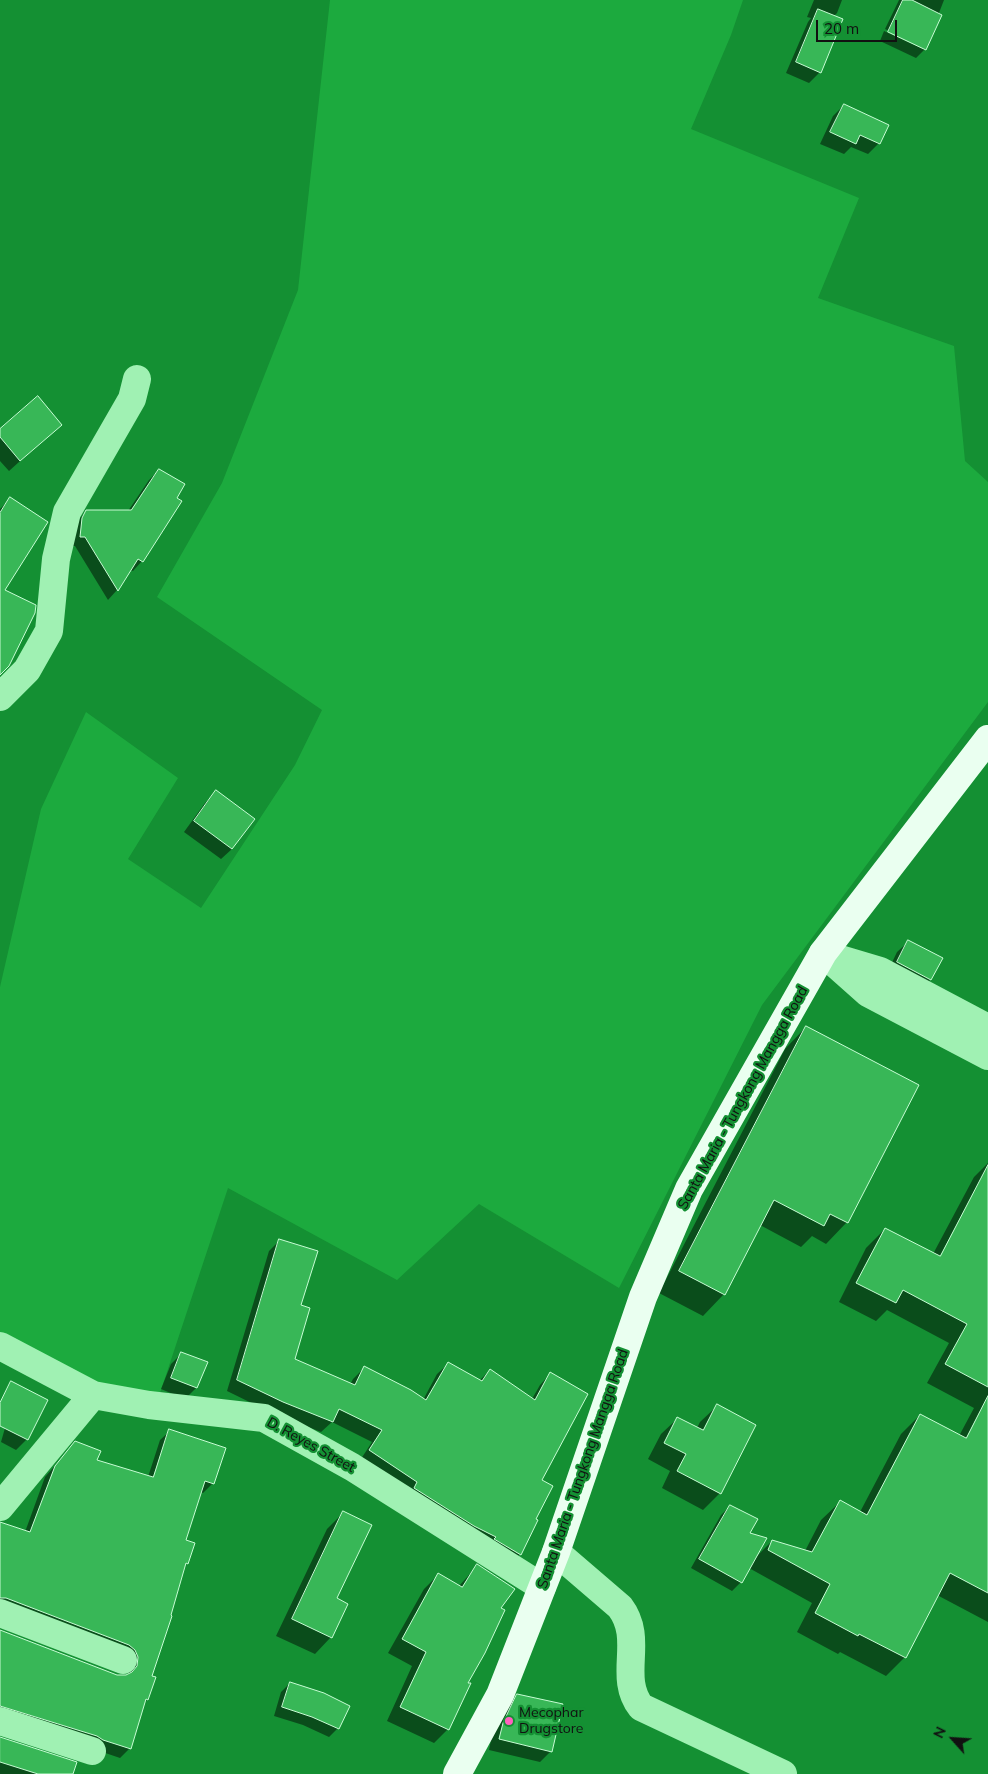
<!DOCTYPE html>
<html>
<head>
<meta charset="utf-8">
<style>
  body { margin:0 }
  #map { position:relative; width:988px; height:1774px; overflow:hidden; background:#149033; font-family:Mulish,sans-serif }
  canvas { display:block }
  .north { position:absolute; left:928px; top:1714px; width:50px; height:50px; -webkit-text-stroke:4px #149033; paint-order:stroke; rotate:296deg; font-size:14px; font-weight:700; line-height:20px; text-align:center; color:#111 }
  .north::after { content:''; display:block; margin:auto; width:18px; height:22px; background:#111; clip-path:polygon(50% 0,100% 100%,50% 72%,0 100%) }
  .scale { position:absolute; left:816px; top:20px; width:81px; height:22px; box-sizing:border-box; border:2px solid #111; border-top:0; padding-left:6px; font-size:15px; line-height:18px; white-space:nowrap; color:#111; -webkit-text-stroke:4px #149033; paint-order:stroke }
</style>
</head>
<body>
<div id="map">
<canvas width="988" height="1774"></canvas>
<div class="north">N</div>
<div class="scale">20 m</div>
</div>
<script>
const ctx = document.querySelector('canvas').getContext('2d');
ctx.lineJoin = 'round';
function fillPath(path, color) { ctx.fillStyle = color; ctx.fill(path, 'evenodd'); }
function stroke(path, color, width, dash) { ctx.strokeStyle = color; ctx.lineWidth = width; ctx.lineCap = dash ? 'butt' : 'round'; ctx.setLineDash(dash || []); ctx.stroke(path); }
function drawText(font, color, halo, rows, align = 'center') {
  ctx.font = font + ' Mulish,sans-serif'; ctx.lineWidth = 4.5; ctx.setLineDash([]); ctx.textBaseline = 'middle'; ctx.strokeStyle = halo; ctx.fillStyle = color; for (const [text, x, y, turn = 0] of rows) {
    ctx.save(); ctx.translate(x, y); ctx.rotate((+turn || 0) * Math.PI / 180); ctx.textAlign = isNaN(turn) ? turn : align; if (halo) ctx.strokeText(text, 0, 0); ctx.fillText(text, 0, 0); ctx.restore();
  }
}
fillPath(new Path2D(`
  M 330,0 L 743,0 L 731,35 L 691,129 L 859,198 L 818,298 L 954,346 L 965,461 L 988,482 L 988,702 L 762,1005 L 619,1288 L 479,1204 L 397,1280 L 228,1188 L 160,1393 L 86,1383 L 0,1332 L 0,987 L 41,809 L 86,712 L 178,778 L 128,859 L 201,908 L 295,765 L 322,710 L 157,597 L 222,483 L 298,290 Z`), '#1caa3e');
fillPath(new Path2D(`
  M 814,0 L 842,0 L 837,13 L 833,17 L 820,72 L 809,83 L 786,73 L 808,22 L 811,18 L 807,17 Z
  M 899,0 L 944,0 L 925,49 L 916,58 L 880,41 L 884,31 L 923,49 L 923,47 L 885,29 Z
  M 844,105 L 879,143 L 868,154 L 851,147 L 844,154 L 820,144 L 833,116 Z
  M 0,431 L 49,435 L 9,471 L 0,461 Z
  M 159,470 L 142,561 L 133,571 L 130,570 L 117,590 L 108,600 L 75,546 L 70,546 L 77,521 L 87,511 L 128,511 L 149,480 Z
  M 10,499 L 0,592 L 0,509 Z
  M 216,792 L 232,849 L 221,859 L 184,832 L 205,803 Z
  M 908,942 L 930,980 L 919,991 L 887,973 L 897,952 Z
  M 806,1027 L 847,1222 L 826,1244 L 812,1236 L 801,1247 L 760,1225 L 724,1294 L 703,1316 L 659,1293 L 785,1049 Z
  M 988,1163 L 988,1622 L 937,1595 L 905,1657 L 886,1676 L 840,1652 L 838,1654 L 797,1632 L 812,1603 L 749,1568 L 741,1582 L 732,1591 L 691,1568 L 721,1515 L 730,1506 L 749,1534 L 755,1558 L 772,1541 L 805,1551 L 821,1520 L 840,1502 L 860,1512 L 901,1434 L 920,1415 L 959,1436 L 974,1408 L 927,1383 L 949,1343 L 887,1310 L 876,1321 L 839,1302 L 866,1248 L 885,1229 L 933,1254 L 974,1177 Z
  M 280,1240 L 299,1305 L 294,1360 L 350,1385 L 353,1379 L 364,1368 L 423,1400 L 437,1374 L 448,1364 L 479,1381 L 490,1370 L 532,1399 L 540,1385 L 550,1374 L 540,1480 L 534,1519 L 536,1520 L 520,1554 L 509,1565 L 359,1462 L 372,1442 L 332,1422 L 321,1432 L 272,1413 L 227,1391 L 269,1251 Z
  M 182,1353 L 196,1388 L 185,1399 L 161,1389 L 171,1364 Z
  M 13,1400 L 27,1439 L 16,1450 L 1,1442 Z
  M 717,1406 L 720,1493 L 703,1510 L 662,1488 L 670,1471 L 648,1459 L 661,1434 L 678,1418 L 697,1428 L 700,1422 Z
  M 170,1431 L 213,1483 L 203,1493 L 200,1492 L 185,1541 L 187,1563 L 184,1566 L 151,1677 L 147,1700 L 143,1704 L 130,1748 L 120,1758 L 0,1717 L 0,1631 L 117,1676 L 128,1675 L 129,1668 L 0,1609 L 0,1526 L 25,1532 L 45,1477 L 75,1443 L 96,1460 L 148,1477 L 160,1440 Z
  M 344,1512 L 331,1637 L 315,1654 L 276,1636 L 327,1529 Z
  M 477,1566 L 499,1609 L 448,1729 L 434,1743 L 387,1721 L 412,1666 L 388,1653 L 424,1589 L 438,1575 L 459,1586 Z
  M 290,1683 L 338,1728 L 329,1737 L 303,1725 L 274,1716 L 281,1692 Z
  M 518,1695 L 551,1751 L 540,1762 L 489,1750 L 492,1735 L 507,1706 Z
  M 0,1739 L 72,1774 L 0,1774 Z`), '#0007');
const building = new Path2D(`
  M 903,0 L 912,0 L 942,15 L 926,50 L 888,32 Z
  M 818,9 L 843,19 L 821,73 L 796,62 Z
  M 844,104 L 889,125 L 880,144 L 860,135 L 856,144 L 830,132 Z
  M 38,396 L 62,425 L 20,461 L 0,437 L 0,429 Z
  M 159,469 L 185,484 L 177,498 L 182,501 L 143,562 L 138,559 L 118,591 L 85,537 L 80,537 L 82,518 L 86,510 L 131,510 Z
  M 10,497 L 48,522 L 5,590 L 36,605 L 35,613 L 9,666 L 0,675 L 0,513 Z
  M 216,790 L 255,819 L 232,849 L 194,821 Z
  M 908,940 L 943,958 L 931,980 L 897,962 Z
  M 806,1026 L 919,1085 L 848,1223 L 830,1214 L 824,1226 L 774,1200 L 725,1295 L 679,1271 Z
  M 988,1165 L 988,1387 L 945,1364 L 967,1324 L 903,1290 L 896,1303 L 856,1283 L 885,1228 L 940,1256 Z
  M 279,1239 L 318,1251 L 301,1305 L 310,1308 L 295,1359 L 355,1385 L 364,1366 L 411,1390 L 426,1400 L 448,1362 L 482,1381 L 490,1369 L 535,1400 L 550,1372 L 588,1394 L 542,1480 L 553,1486 L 536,1519 L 538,1520 L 521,1555 L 494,1539 L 496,1537 L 474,1526 L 414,1488 L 417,1482 L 369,1450 L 382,1430 L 339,1409 L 333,1422 L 283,1402 L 237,1380 Z
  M 181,1352 L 208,1362 L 197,1388 L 171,1378 Z
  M 11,1381 L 48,1400 L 28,1440 L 0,1426 L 0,1403 Z
  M 988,1396 L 988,1593 L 950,1573 L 906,1658 L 859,1634 L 858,1636 L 815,1613 L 830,1584 L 768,1550 L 772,1540 L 812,1552 L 840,1500 L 867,1515 L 920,1414 L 966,1438 Z
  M 717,1404 L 756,1425 L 721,1494 L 677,1471 L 686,1454 L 664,1443 L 677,1417 L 703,1430 Z
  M 169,1429 L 226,1448 L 214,1484 L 205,1481 L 186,1540 L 195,1543 L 188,1564 L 186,1563 L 171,1615 L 172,1616 L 152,1676 L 156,1677 L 148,1700 L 146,1699 L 131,1749 L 103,1740 L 97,1736 L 0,1706 L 0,1630 L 117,1675 L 126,1675 L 132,1672 L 137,1666 L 138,1657 L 135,1650 L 129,1645 L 6,1598 L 0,1598 L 0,1522 L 30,1532 L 55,1466 L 75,1441 L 101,1451 L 97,1460 L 153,1477 Z
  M 730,1505 L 758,1519 L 750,1533 L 767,1538 L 742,1583 L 699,1559 Z
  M 343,1511 L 372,1525 L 337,1598 L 348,1604 L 332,1638 L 292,1619 Z
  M 477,1564 L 515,1589 L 501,1608 L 505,1610 L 485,1653 L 468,1683 L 471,1683 L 449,1730 L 400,1707 L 426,1652 L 402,1639 L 438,1573 L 462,1587 Z
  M 290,1682 L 324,1693 L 350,1706 L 339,1729 L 312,1717 L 282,1707 Z
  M 517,1694 L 563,1704 L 552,1752 L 499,1739 L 503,1723 Z
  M 0,1737 L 77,1762 L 73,1774 L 38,1774 L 0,1762 Z`);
fillPath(building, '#38b757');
stroke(building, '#c7fcd4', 1);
stroke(new Path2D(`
  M 0,697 L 27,670 L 49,631 L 56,559 L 67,512 L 132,399 L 137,379
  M 823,953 L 868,993 L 988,1056
  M 833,957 L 880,971 L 988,1028
  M 0,1346 L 93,1395 L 149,1405 L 264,1418 L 352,1467 L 542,1587
  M 0,1507 L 93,1395
  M 556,1552 L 620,1607 C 645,1640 617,1676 641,1707 L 783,1774
  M 0,1613 L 123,1660
  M 0,1721 L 92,1751`), '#a0f1b3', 28);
stroke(new Path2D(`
  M 457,1774 L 500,1695 L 556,1552 L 643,1297 L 689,1189 L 823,953 L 988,739`), '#eafff0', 28);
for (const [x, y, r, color] of [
  [509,1721,5,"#ff60bf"]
]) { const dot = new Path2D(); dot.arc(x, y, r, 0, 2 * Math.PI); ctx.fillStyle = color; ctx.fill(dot); stroke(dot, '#149033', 2); }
drawText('14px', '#111', '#149033', [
  ["Santa Maria - Tungkong Mangga Road",743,1098,-61],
  ["D. Reyes Street",311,1445,29],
  ["Santa Maria - Tungkong Mangga Road",583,1469,-71]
]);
drawText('14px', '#111', '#149033', [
  ["Mecophar",519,1713],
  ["Drugstore",519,1729]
], 'left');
</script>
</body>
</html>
